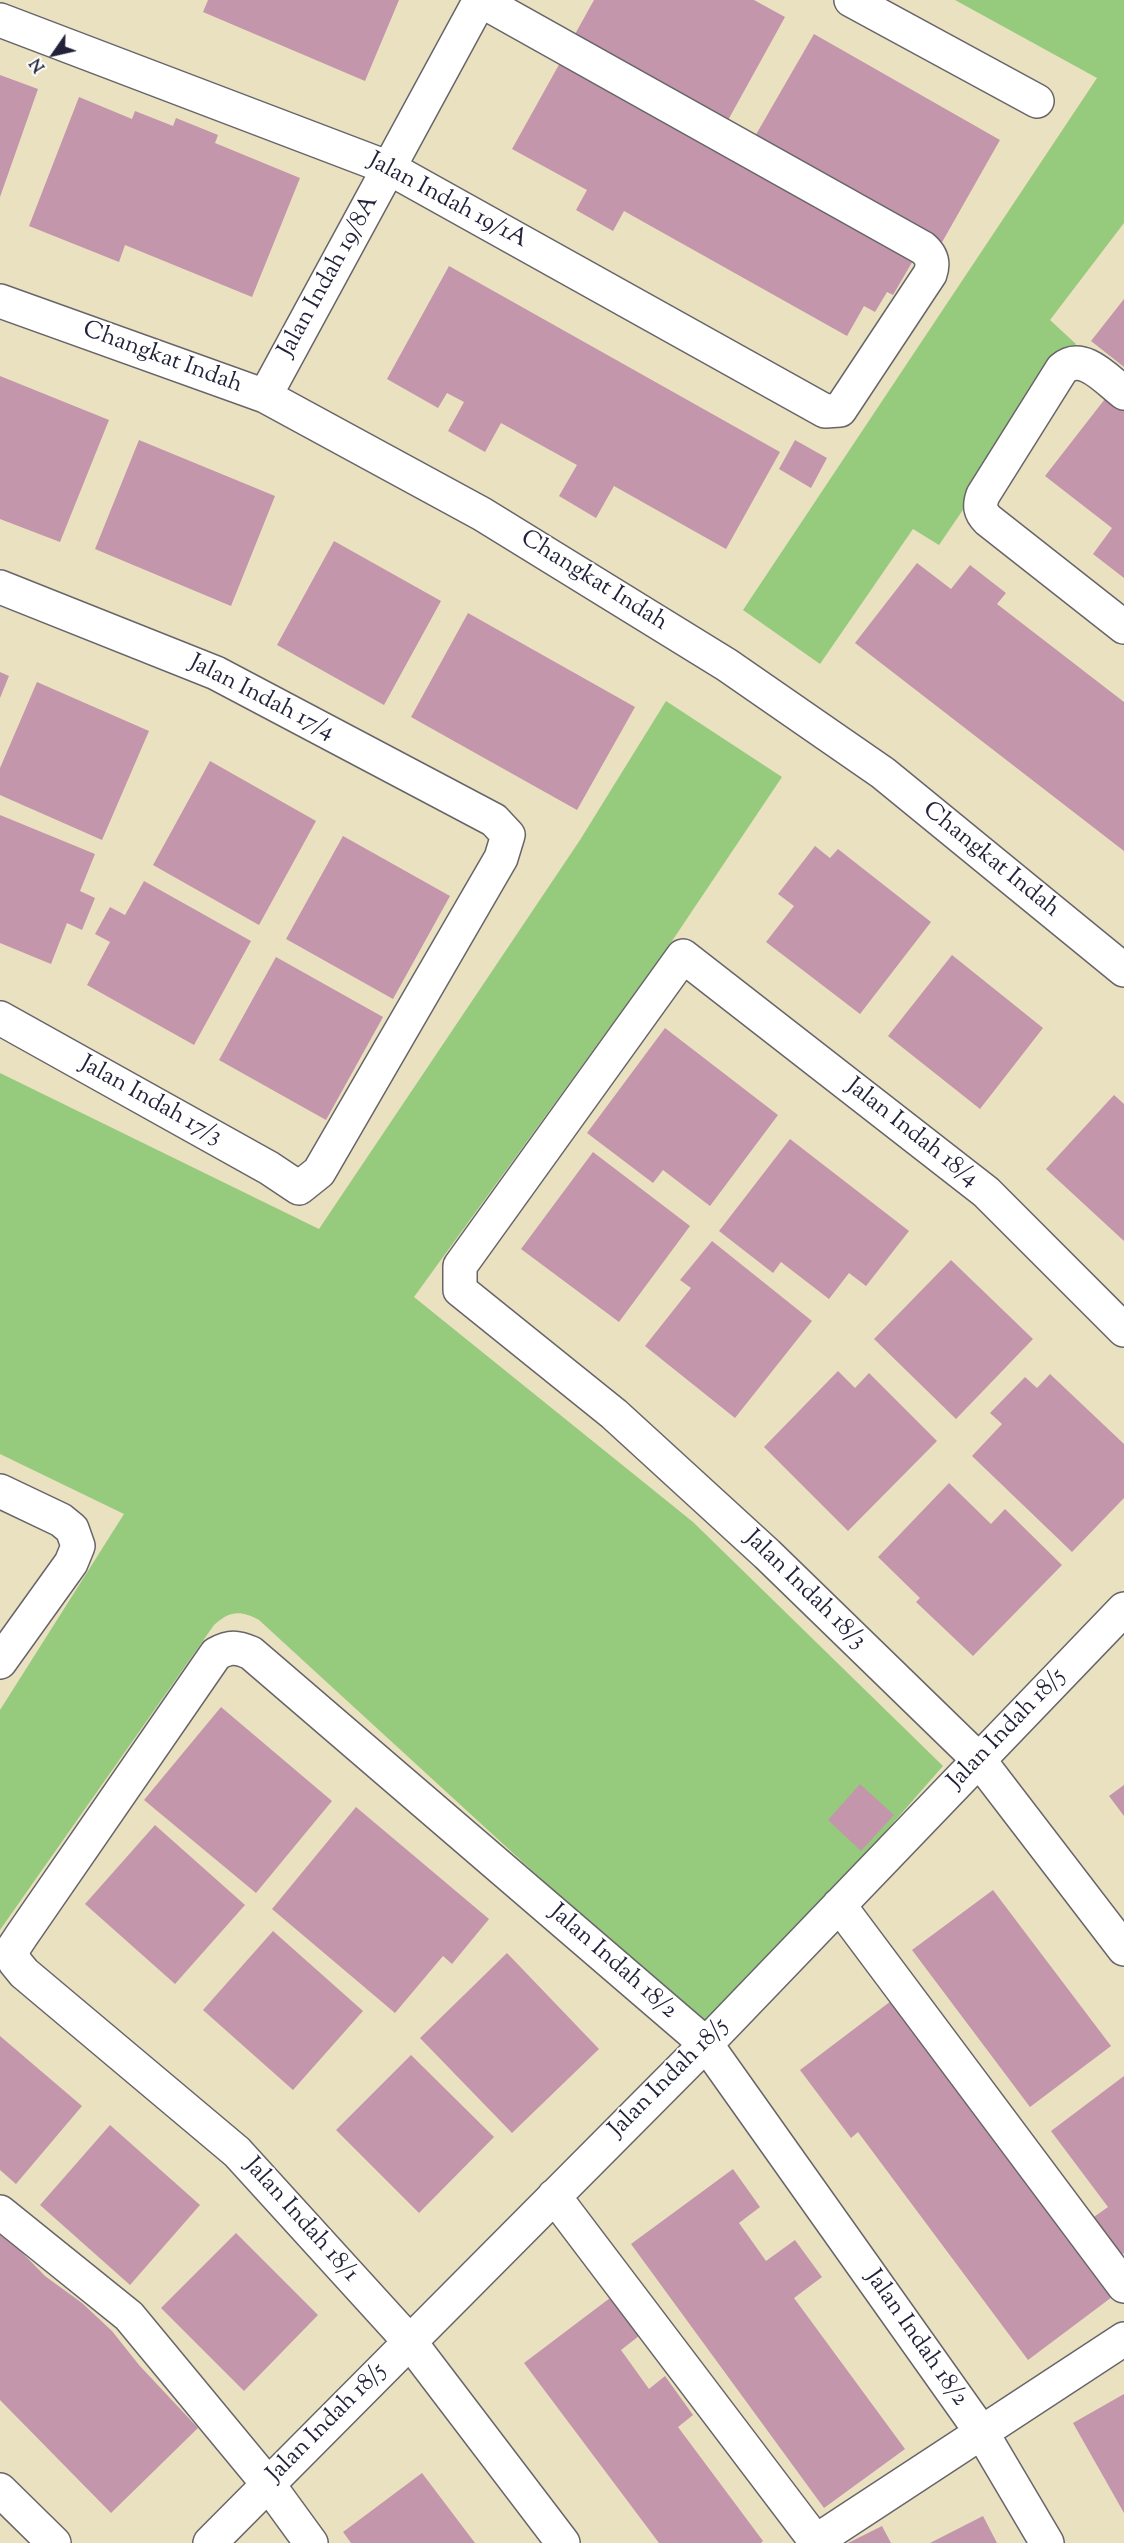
<!DOCTYPE html>
<html>
<head>
<meta charset="utf-8">
<style>
  body { margin:0 }
  #map { position:relative; width:1124px; height:2543px; overflow:hidden; background:#eae1c0; font-family:"Sorts Mill Goudy",serif }
  canvas { display:block }
  .north { position:absolute; left:24px; top:24px; width:60px; height:60px; -webkit-text-stroke:4px #fff; paint-order:stroke; rotate:236deg; font-size:16px; font-weight:700; line-height:24px; text-align:center; color:#22223b }
  .north::after { content:''; display:block; margin:auto; width:21px; height:27px; background:#22223b; clip-path:polygon(50% 0,100% 100%,50% 72%,0 100%) }
</style>
</head>
<body>
<div id="map">
<canvas width="1124" height="2543"></canvas>
<div class="north">N</div>
</div>
<script>
const ctx = document.querySelector('canvas').getContext('2d');
ctx.lineJoin = 'round';
function fillPath(path, color) { ctx.fillStyle = color; ctx.fill(path, 'evenodd'); }
function stroke(path, color, width, dash) { ctx.strokeStyle = color; ctx.lineWidth = width; ctx.lineCap = dash ? 'butt' : 'round'; ctx.setLineDash(dash || []); ctx.stroke(path); }
function drawText(font, color, halo, rows, align = 'center') {
  ctx.font = font + ' "Sorts Mill Goudy",serif'; ctx.lineWidth = 4.5; ctx.setLineDash([]); ctx.textBaseline = 'middle'; ctx.strokeStyle = halo; ctx.fillStyle = color; for (const [text, x, y, turn = 0] of rows) {
    ctx.save(); ctx.translate(x, y); ctx.rotate((+turn || 0) * Math.PI / 180); ctx.textAlign = isNaN(turn) ? turn : align; if (halo) ctx.strokeText(text, 0, 0); ctx.fillText(text, 0, 0); ctx.restore();
  }
}
fillPath(new Path2D(`
  M 955,0 L 1124,0 L 1124,223 L 1050,320 L 1076,344 L 939,545 L 913,529 L 820,664 L 743,610 L 1097,78 Z
  M 666,701 L 782,777 L 668,947 L 414,1297 L 693,1522 L 943,1766 L 709,2033 L 259,1620 C 240,1610 230,1611 214,1625 L 0,1930 L 0,1710 L 124,1514 L 0,1454 L 0,1073 L 319,1229 L 580,840 Z`), '#96cb7d');
fillPath(new Path2D(`
  M 208,0 L 399,0 L 365,81 L 203,12 Z
  M 594,0 L 754,0 L 785,17 L 727,122 L 574,36 Z
  M 814,34 L 1000,140 L 941,244 L 754,138 Z
  M 561,61 L 914,259 L 893,295 L 887,292 L 875,312 L 864,306 L 847,336 L 624,211 L 613,231 L 576,210 L 587,190 L 512,149 Z
  M 0,75 L 38,89 L 0,197 Z
  M 79,97 L 132,119 L 135,111 L 173,126 L 176,118 L 218,135 L 215,143 L 300,178 L 252,297 L 125,245 L 119,262 L 29,226 Z
  M 449,266 L 780,452 L 726,549 L 614,486 L 596,518 L 559,496 L 577,465 L 501,423 L 485,452 L 448,431 L 464,402 L 447,393 L 438,408 L 387,379 Z
  M 1124,299 L 1124,367 L 1091,341 Z
  M 0,376 L 109,420 L 60,542 L 0,519 Z
  M 1108,395 L 1124,408 L 1124,578 L 1093,554 L 1112,528 L 1045,476 Z
  M 139,440 L 275,496 L 231,606 L 95,549 Z
  M 795,440 L 827,458 L 811,488 L 779,469 Z
  M 334,541 L 441,601 L 384,705 L 277,645 Z
  M 917,563 L 951,589 L 970,565 L 1006,593 L 997,604 L 1124,702 L 1124,851 L 855,643 Z
  M 468,613 L 635,707 L 577,810 L 411,717 Z
  M 0,672 L 9,676 L 0,698 Z
  M 37,682 L 149,731 L 102,840 L 0,795 L 0,768 Z
  M 210,761 L 316,821 L 259,925 L 153,865 Z
  M 0,815 L 95,854 L 80,891 L 95,898 L 82,930 L 67,923 L 51,964 L 0,943 Z
  M 343,836 L 450,896 L 393,999 L 286,939 Z
  M 815,846 L 830,858 L 838,849 L 931,922 L 860,1014 L 766,942 L 794,906 L 778,894 Z
  M 144,881 L 251,941 L 194,1045 L 87,985 L 110,942 L 95,934 L 110,907 L 125,915 Z
  M 952,955 L 1043,1028 L 980,1109 L 888,1036 Z
  M 276,957 L 383,1017 L 326,1120 L 219,1060 Z
  M 665,1028 L 778,1115 L 710,1206 L 663,1170 L 653,1183 L 587,1133 Z
  M 1114,1095 L 1124,1104 L 1124,1241 L 1046,1169 Z
  M 790,1139 L 909,1231 L 866,1286 L 849,1273 L 829,1299 L 781,1262 L 773,1273 L 719,1231 Z
  M 593,1152 L 690,1226 L 619,1322 L 521,1249 Z
  M 712,1241 L 812,1321 L 735,1418 L 645,1346 L 691,1288 L 680,1280 Z
  M 951,1260 L 1033,1339 L 956,1419 L 874,1339 Z
  M 838,1371 L 855,1388 L 869,1373 L 937,1441 L 848,1531 L 764,1447 Z
  M 1050,1374 L 1124,1444 L 1124,1498 L 1072,1552 L 972,1456 L 1002,1424 L 990,1413 L 1025,1377 L 1037,1388 Z
  M 949,1483 L 991,1524 L 1005,1509 L 1062,1565 L 973,1656 L 916,1602 L 920,1598 L 878,1557 Z
  M 221,1707 L 332,1801 L 256,1893 L 144,1800 Z
  M 860,1784 L 894,1815 L 861,1851 L 828,1820 Z
  M 1124,1785 L 1124,1816 L 1109,1796 Z
  M 356,1807 L 489,1919 L 452,1964 L 443,1956 L 395,2013 L 272,1909 Z
  M 155,1825 L 245,1905 L 175,1984 L 85,1904 Z
  M 993,1890 L 1111,2046 L 1030,2107 L 912,1950 Z
  M 273,1931 L 363,2011 L 293,2090 L 203,2010 Z
  M 507,1953 L 599,2049 L 512,2133 L 420,2038 Z
  M 891,2001 L 1112,2297 L 1028,2360 L 858,2132 L 851,2138 L 800,2070 Z
  M 0,2036 L 82,2106 L 16,2184 L 0,2170 Z
  M 411,2055 L 494,2137 L 419,2213 L 336,2130 Z
  M 1124,2076 L 1124,2253 L 1119,2257 L 1091,2219 L 1108,2207 L 1051,2131 Z
  M 110,2125 L 200,2205 L 130,2285 L 40,2205 Z
  M 733,2169 L 760,2207 L 739,2223 L 766,2261 L 795,2240 L 822,2277 L 794,2298 L 905,2449 L 824,2508 L 631,2244 Z
  M 0,2230 L 45,2276 L 82,2303 L 112,2331 L 139,2365 L 198,2428 L 111,2513 L 0,2400 Z
  M 236,2233 L 318,2315 L 244,2391 L 161,2308 Z
  M 610,2298 L 639,2336 L 621,2350 L 649,2389 L 665,2376 L 693,2415 L 678,2427 L 763,2541 L 761,2543 L 659,2543 L 524,2363 Z
  M 1124,2394 L 1124,2513 L 1073,2423 Z
  M 422,2473 L 475,2543 L 351,2543 L 343,2532 Z
  M 983,2516 L 997,2543 L 930,2543 Z
  M 882,2526 L 891,2543 L 848,2543 Z`), '#c396ac');
const minor = new Path2D(`
  M 851,0 L 1037,101
  M 0,20 L 389,168 L 825,411 L 840,410 L 930,274 C 934,263 932,256 923,248 L 480,0
  M 0,301 L 265,396 L 482,514 L 727,665 L 883,773 L 1124,970
  M 1124,393 C 1107,380 1083,351 1062,369 L 983,495 C 979,506 980,512 988,520 L 1124,627
  M 265,396 L 480,0
  M 0,587 L 216,673 L 494,820 L 508,835 L 501,858 L 319,1172 L 299,1188 L 269,1168 L 0,1018
  M 1124,1330 L 986,1192 L 683,956 L 460,1266 L 460,1290 L 614,1414 L 767,1554 L 979,1760 L 1124,1949
  M 0,1491 L 61,1520 L 72,1529 L 78,1546 L 71,1563 L 0,1662
  M 839,1905 L 1124,2286
  M 554,2196 L 817,2543
  M 0,2212 L 129,2316 L 268,2484 L 311,2543
  M 0,2490 L 54,2543
  M 210,2543 L 706,2044 L 1124,1609
  M 563,2543 L 410,2342 L 237,2152 L 24,1973 L 15,1962 L 12,1950 L 22,1935 L 216,1654 C 230,1646 237,1647 251,1653 L 706,2044 L 982,2433 L 1047,2543
  M 813,2543 L 1124,2339`);
stroke(minor, '#68656a', 36);
stroke(minor, '#fff', 33);
drawText('24px', '#22223b', '#fff', [
  ["Jalan Indah 19/1A",447,202,28],
  ["Jalan Indah 19/8A",330,277,-61],
  ["Changkat Indah",162,359,20],
  ["Changkat Indah",593,582,32],
  ["Jalan Indah 17/4",261,699,27],
  ["Changkat Indah",990,861,39],
  ["Jalan Indah 17/3",150,1102,29],
  ["Jalan Indah 18/4",911,1134,38],
  ["Jalan Indah 18/3",804,1591,44],
  ["Jalan Indah 18/5",1008,1730,-46],
  ["Jalan Indah 18/2",612,1963,41],
  ["Jalan Indah 18/5",670,2079,-45],
  ["Jalan Indah 18/1",300,2221,48],
  ["Jalan Indah 18/2",915,2339,55],
  ["Jalan Indah 18/5",328,2424,-45]
]);
</script>
</body>
</html>
